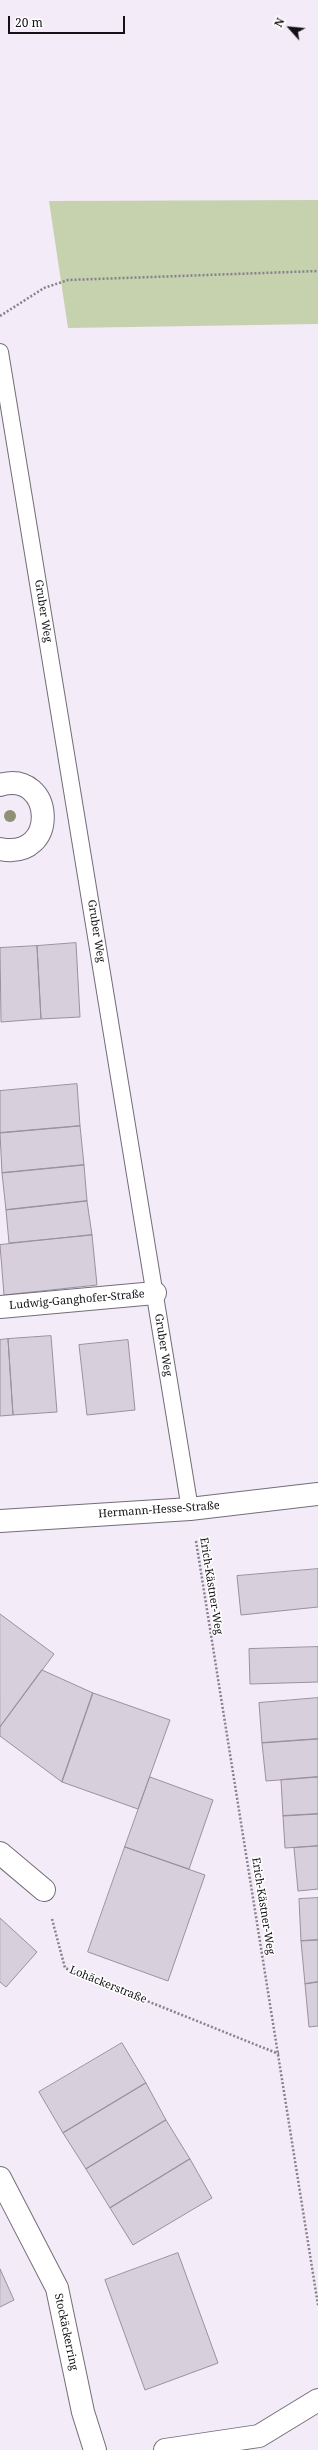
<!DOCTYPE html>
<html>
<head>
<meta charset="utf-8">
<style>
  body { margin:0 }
  #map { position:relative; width:318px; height:2450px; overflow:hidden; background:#f4ebf8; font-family:"Noto Serif",serif }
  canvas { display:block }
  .north { position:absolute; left:270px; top:8px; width:40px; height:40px; -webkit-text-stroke:3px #fff; paint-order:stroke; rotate:297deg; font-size:11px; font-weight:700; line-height:16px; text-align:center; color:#141116 }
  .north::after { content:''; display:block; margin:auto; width:14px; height:18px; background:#141116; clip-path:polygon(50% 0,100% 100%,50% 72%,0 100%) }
  .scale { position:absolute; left:8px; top:16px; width:117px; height:18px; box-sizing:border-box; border:2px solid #141116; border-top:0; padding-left:5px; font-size:12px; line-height:14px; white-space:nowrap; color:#141116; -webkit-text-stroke:3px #fff; paint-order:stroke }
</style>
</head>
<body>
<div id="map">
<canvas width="318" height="2450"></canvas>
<div class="north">N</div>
<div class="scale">20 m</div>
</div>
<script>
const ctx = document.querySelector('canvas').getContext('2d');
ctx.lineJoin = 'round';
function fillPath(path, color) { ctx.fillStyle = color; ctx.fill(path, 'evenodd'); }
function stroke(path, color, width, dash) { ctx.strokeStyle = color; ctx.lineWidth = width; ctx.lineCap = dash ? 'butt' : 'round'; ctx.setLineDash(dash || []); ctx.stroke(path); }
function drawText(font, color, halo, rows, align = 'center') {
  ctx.font = font + ' "Noto Serif",serif'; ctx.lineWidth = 3; ctx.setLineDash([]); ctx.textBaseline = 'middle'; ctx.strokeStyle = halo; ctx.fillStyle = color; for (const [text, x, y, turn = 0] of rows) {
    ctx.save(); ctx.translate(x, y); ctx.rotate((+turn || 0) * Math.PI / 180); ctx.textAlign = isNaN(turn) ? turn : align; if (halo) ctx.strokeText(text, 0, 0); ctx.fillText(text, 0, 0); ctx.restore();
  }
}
fillPath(new Path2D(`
  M 318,200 L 318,324 L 68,328 L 49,201 Z`), '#c6d1ae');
const building = new Path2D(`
  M 76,943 L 80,1017 L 41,1019 L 37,946 Z
  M 37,946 L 41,1019 L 1,1022 L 0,948 Z
  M 77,1084 L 80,1126 L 0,1133 L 0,1091 Z
  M 80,1126 L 84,1165 L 2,1173 L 0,1133 Z
  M 84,1165 L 87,1201 L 6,1210 L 2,1173 Z
  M 87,1201 L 92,1235 L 9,1243 L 6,1210 Z
  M 92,1235 L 97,1285 L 4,1295 L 0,1245 Z
  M 51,1336 L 57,1412 L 13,1415 L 8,1339 Z
  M 8,1339 L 13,1415 L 0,1416 L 0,1340 Z
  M 128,1340 L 135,1410 L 87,1415 L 79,1345 Z
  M 318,1569 L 318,1607 L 241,1615 L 237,1576 Z
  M 0,1614 L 54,1654 L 0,1727 Z
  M 318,1647 L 318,1682 L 250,1684 L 249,1649 Z
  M 42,1670 L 93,1693 L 62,1782 L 0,1736 L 0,1727 Z
  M 93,1693 L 170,1720 L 138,1809 L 62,1782 Z
  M 318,1698 L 318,1739 L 262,1743 L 259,1703 Z
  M 318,1739 L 318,1777 L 266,1781 L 262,1743 Z
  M 150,1777 L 213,1800 L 189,1869 L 125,1847 Z
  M 318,1777 L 318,1814 L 283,1816 L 281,1780 Z
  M 318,1814 L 318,1846 L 285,1848 L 283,1816 Z
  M 318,1846 L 318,1889 L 298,1891 L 294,1848 Z
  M 125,1847 L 205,1875 L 168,1981 L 88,1952 Z
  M 318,1898 L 318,1940 L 301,1941 L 299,1899 Z
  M 0,1918 L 37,1952 L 6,1987 L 0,1982 Z
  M 318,1940 L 318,1982 L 305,1984 L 301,1941 Z
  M 318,1982 L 318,2026 L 309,2027 L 305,1984 Z
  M 122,2043 L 146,2083 L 63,2133 L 39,2092 Z
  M 146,2083 L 166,2120 L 86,2169 L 63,2133 Z
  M 166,2120 L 190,2159 L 110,2208 L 86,2169 Z
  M 190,2159 L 212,2198 L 133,2245 L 110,2208 Z
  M 178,2253 L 218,2363 L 145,2390 L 105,2280 Z
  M 0,2269 L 14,2300 L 0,2307 Z`);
fillPath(building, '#d7cfdb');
stroke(building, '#99919d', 1);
const service = new Path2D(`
  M 0,352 L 190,1509`);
const minor = new Path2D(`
  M 0,785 C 54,769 60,861 0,849
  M 0,1307 L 155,1293
  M 0,1521 L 190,1509 L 318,1494
  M 0,1853 L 44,1890
  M 0,2178 L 57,2288 L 83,2412 L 95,2450
  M 165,2450 L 259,2436 L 318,2400`);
stroke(service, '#746d78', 18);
stroke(minor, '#746d78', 24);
stroke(new Path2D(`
  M 0,316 L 44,288 L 68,280 L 318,271
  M 196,1541 L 318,2305
  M 52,1919 L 65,1968 L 279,2054`), '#87818a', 2.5, [2, 2]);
stroke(service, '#fff', 16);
stroke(minor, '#fff', 22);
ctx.fillStyle = '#8e9173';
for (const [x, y] of [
  [10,816]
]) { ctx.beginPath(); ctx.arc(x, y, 6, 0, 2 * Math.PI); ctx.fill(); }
drawText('11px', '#141116', '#fff', [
  ["Gruber Weg",43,611,81],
  ["Gruber Weg",96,931,81],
  ["Ludwig-Ganghofer-Straße",77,1300,-5],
  ["Gruber Weg",163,1345,81],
  ["Hermann-Hesse-Straße",159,1510,-4],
  ["Erich-Kästner-Weg",211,1586,81],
  ["Erich-Kästner-Weg",263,1906,81],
  ["Lohäckerstraße",108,1985,22],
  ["Stockäckerring",66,2332,78]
]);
</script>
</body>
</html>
